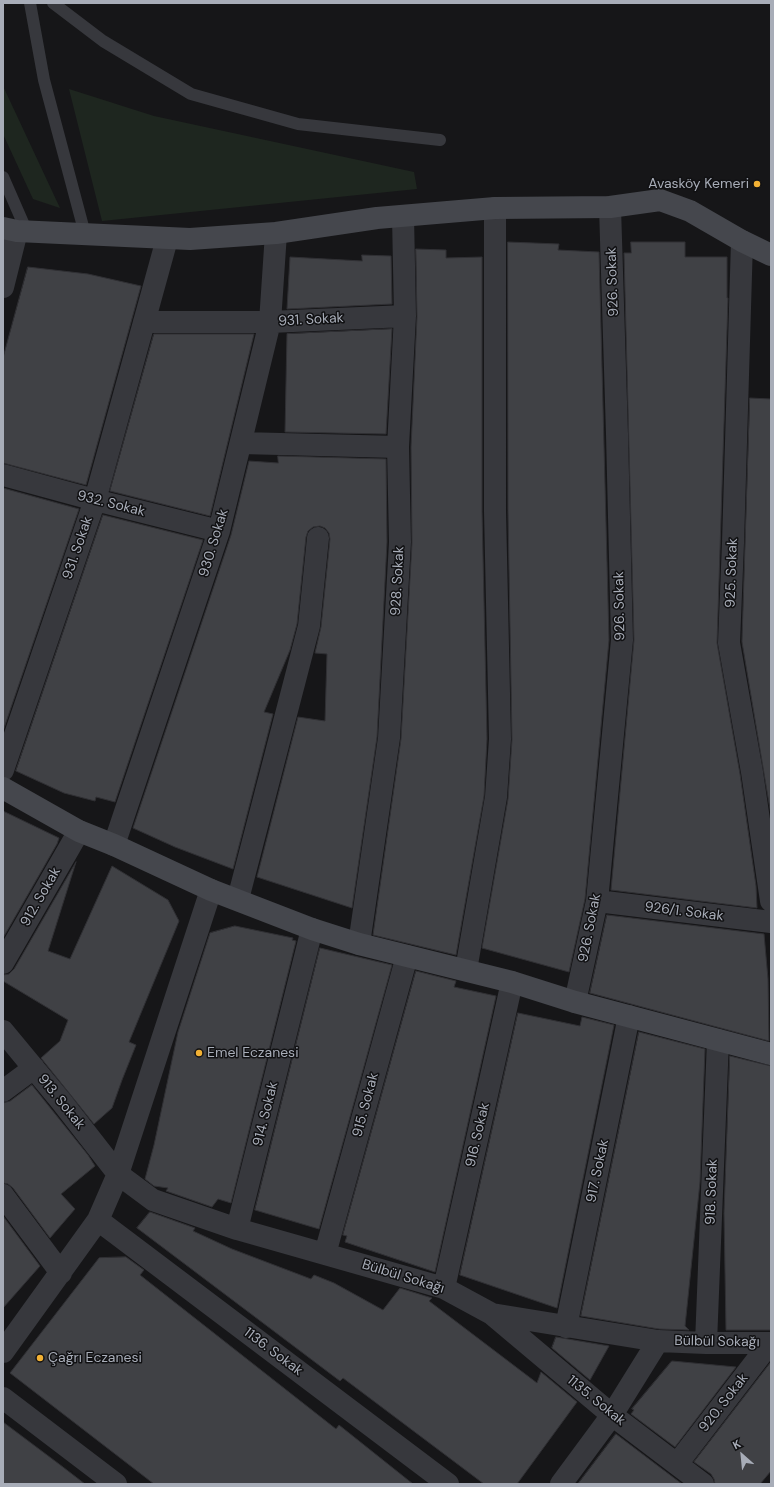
<!DOCTYPE html>
<html>
<head>
<meta charset="utf-8">
<style>
  body { margin:0 }
  #map { position:relative; width:774px; height:1487px; overflow:hidden; background:#161618; font-family:"DM Sans",sans-serif }
  canvas { display:block }
  .frame { position:absolute; inset:0; border:4px solid #a8adb8; pointer-events:none }
  .north { position:absolute; left:722px; top:1435px; width:40px; height:40px; -webkit-text-stroke:3px #111113; paint-order:stroke; rotate:333deg; font-size:11px; font-weight:700; line-height:16px; text-align:center; color:#a8adb8 }
  .north::after { content:''; display:block; margin:auto; width:14px; height:18px; background:#a8adb8; clip-path:polygon(50% 0,100% 100%,50% 72%,0 100%) }
</style>
</head>
<body>
<div id="map">
<canvas width="774" height="1487"></canvas>
<div class="frame"></div>
<div class="north">K</div>
</div>
<script>
const ctx = document.querySelector('canvas').getContext('2d');
ctx.lineJoin = 'round';
function fillPath(path, color) { ctx.fillStyle = color; ctx.fill(path, 'evenodd'); }
function stroke(path, color, width, dash) { ctx.strokeStyle = color; ctx.lineWidth = width; ctx.lineCap = dash ? 'butt' : 'round'; ctx.setLineDash(dash || []); ctx.stroke(path); }
function drawText(font, color, halo, rows, align = 'center') {
  ctx.font = font + ' "DM Sans",sans-serif'; ctx.lineWidth = 3; ctx.setLineDash([]); ctx.textBaseline = 'middle'; ctx.strokeStyle = halo; ctx.fillStyle = color; for (const [text, x, y, turn = 0] of rows) {
    ctx.save(); ctx.translate(x, y); ctx.rotate((+turn || 0) * Math.PI / 180); ctx.textAlign = isNaN(turn) ? turn : align; if (halo) ctx.strokeText(text, 0, 0); ctx.fillText(text, 0, 0); ctx.restore();
  }
}
fillPath(new Path2D(`
  M 3,86 L 60,208 L 33,199 L 3,134 Z
  M 69,89 L 154,116 L 414,172 L 417,189 L 102,221 Z`), '#1e261f');
const building = new Path2D(`
  M 508,242 L 559,244 L 558,250 L 599,252 L 609,640 L 585,899 L 569,972 L 482,948 L 508,799 L 512,740 L 508,511 Z
  M 631,242 L 685,242 L 685,257 L 727,257 L 727,298 L 728,298 L 717,643 L 740,774 L 756,886 L 757,908 L 611,890 L 634,640 L 624,253 L 631,253 Z
  M 416,249 L 446,250 L 446,258 L 482,257 L 482,511 L 487,739 L 484,796 L 456,955 L 373,935 L 401,739 L 412,543 L 411,447 L 417,317 Z
  M 362,255 L 391,256 L 392,304 L 287,309 L 290,257 L 362,261 Z
  M 28,267 L 88,274 L 141,286 L 86,485 L 3,463 L 3,358 Z
  M 392,329 L 386,434 L 285,432 L 287,334 Z
  M 154,334 L 254,334 L 210,516 L 110,491 Z
  M 750,398 L 771,399 L 771,815 L 742,642 Z
  M 278,456 L 386,459 L 387,542 L 377,737 L 352,908 L 257,877 L 298,717 L 325,721 L 327,654 L 315,653 L 321,627 L 330,539 L 329,533 L 325,528 L 320,526 L 313,527 L 308,531 L 306,537 L 297,624 L 290,650 L 264,712 L 273,714 L 233,869 L 175,847 L 133,828 L 231,535 L 249,461 L 278,463 Z
  M 3,488 L 79,509 L 3,731 Z
  M 103,515 L 203,540 L 115,802 L 96,797 L 95,801 L 64,793 L 16,771 Z
  M 3,811 L 59,838 L 57,844 L 3,938 Z
  M 76,862 L 48,951 L 70,959 L 112,866 L 168,900 L 179,921 L 129,1042 L 136,1045 L 122,1080 L 112,1108 L 94,1124 L 41,1058 L 60,1041 L 68,1020 L 3,981 L 3,975 L 9,974 L 14,969 Z
  M 607,915 L 764,934 L 768,979 L 769,1041 L 590,993 Z
  M 235,926 L 293,938 L 292,940 L 296,941 L 231,1203 L 218,1199 L 212,1207 L 166,1191 L 168,1188 L 154,1186 L 145,1179 L 154,1145 L 178,1032 L 210,933 Z
  M 320,948 L 392,965 L 319,1229 L 255,1210 Z
  M 416,971 L 456,981 L 454,987 L 496,996 L 435,1272 L 345,1242 L 347,1236 L 343,1235 Z
  M 518,1013 L 580,1026 L 582,1017 L 614,1025 L 557,1308 L 460,1275 Z
  M 639,1032 L 705,1049 L 700,1182 L 685,1326 L 689,1330 L 659,1329 L 581,1316 Z
  M 730,1056 L 771,1066 L 771,1330 L 726,1330 L 724,1213 Z
  M 32,1085 L 88,1155 L 95,1166 L 61,1194 L 75,1209 L 50,1238 L 13,1188 L 8,1184 L 3,1183 L 3,1103 L 10,1101 Z
  M 150,1212 L 195,1228 L 193,1231 L 232,1249 L 311,1279 L 314,1275 L 334,1283 L 383,1310 L 400,1288 L 432,1298 L 429,1301 L 537,1383 L 541,1372 L 577,1402 L 517,1484 L 484,1484 L 343,1378 L 340,1381 L 137,1228 Z
  M 3,1216 L 40,1266 L 3,1308 Z
  M 126,1257 L 144,1270 L 140,1275 L 336,1429 L 339,1425 L 413,1484 L 154,1484 L 10,1373 L 99,1258 Z
  M 556,1337 L 609,1346 L 590,1380 L 552,1348 Z
  M 672,1361 L 736,1367 L 675,1447 L 631,1414 L 634,1410 L 632,1409 Z
  M 771,1362 L 771,1471 L 760,1484 L 715,1484 L 714,1479 L 711,1474 L 694,1462 Z
  M 3,1422 L 59,1464 L 85,1484 L 3,1484 Z
  M 616,1434 L 682,1484 L 578,1484 Z`);
fillPath(building, '#404145');
stroke(building, '#303034', 1);
stroke(new Path2D(`
  M 30,3 L 44,80 L 85,234
  M 53,3 L 103,41 L 191,94 L 298,124 L 440,140
  M 3,177 L 27,232`), '#37383d', 12);
stroke(new Path2D(`
  M 742,241 L 733,543 L 729,643 L 752,772 L 771,901
  M 3,287 L 17,231
  M 144,322 L 270,322 L 405,316
  M 241,443 L 398,447
  M 3,475 L 95,500 L 219,531
  M 3,770 L 95,500 L 167,239
  M 114,845 L 219,531 L 270,322 L 276,233
  M 238,899 L 309,626 L 318,538
  M 597,901 L 771,922
  M 359,944 L 389,738 L 400,542 L 398,447 L 405,316 L 403,216
  M 3,963 L 79,831
  M 466,970 L 496,797 L 500,739 L 495,511 L 495,208
  M 575,1002 L 597,901 L 622,640 L 617,434 L 610,207
  M 3,1031 L 61,1101 L 118,1174 L 153,1200 L 237,1229 L 444,1288 L 492,1314 L 658,1341 L 706,1343 L 771,1343
  M 3,1091 L 34,1068
  M 3,1195 L 61,1273
  M 98,1220 L 448,1484
  M 237,1229 L 312,929
  M 325,1254 L 407,956
  M 444,1288 L 512,982
  M 493,1315 L 612,1415 L 703,1484
  M 566,1327 L 629,1016
  M 706,1343 L 718,1040
  M 3,1352 L 98,1220 L 118,1174 L 211,890
  M 3,1398 L 116,1484
  M 677,1464 L 770,1343
  M 561,1484 L 612,1415 L 658,1341`), '#37383d', 22);
stroke(new Path2D(`
  M 3,228 L 17,231 L 190,239 L 276,233 L 377,218 L 495,208 L 610,207 L 660,200 L 690,211 L 742,241 L 771,255
  M 3,788 L 79,831 L 114,845 L 211,890 L 312,929 L 359,944 L 512,982 L 575,1002 L 771,1054`), '#45474d', 22);
for (const [x, y, r, color] of [
  [757,184,4,"#f2b134"],
  [199,1053,4,"#f2b134"],
  [40,1358,4,"#f2b134"]
]) { const dot = new Path2D(); dot.arc(x, y, r, 0, 2 * Math.PI); ctx.fillStyle = color; ctx.fill(dot); stroke(dot, '#111113', 1.5); }
drawText('14px', '#a8adb8', '#111113', [
  ["Avasköy Kemeri",749,184,"right"],
  ["Emel Eczanesi",207,1053],
  ["Çağrı Eczanesi",48,1358]
], 'left');
drawText('14px', '#a8adb8', '#111113', [
  ["926. Sokak",613,282,-92],
  ["931. Sokak",311,320,-3],
  ["932. Sokak",111,504,14],
  ["930. Sokak",214,543,-73],
  ["931. Sokak",78,548,-71],
  ["925. Sokak",732,573,-88],
  ["928. Sokak",398,581,-87],
  ["926. Sokak",620,606,-91],
  ["912. Sokak",41,897,-60],
  ["926/1. Sokak",684,912,7],
  ["926. Sokak",590,928,-79],
  ["913. Sokak",61,1102,51],
  ["915. Sokak",366,1105,-75],
  ["914. Sokak",266,1114,-76],
  ["916. Sokak",478,1135,-77],
  ["917. Sokak",598,1171,-78],
  ["918. Sokak",712,1192,-88],
  ["Bülbül Sokağı",403,1277,17],
  ["Bülbül Sokağı",717,1342,1],
  ["1136. Sokak",273,1352,37],
  ["1135. Sokak",596,1401,39],
  ["920. Sokak",724,1403,-52]
]);
</script>
</body>
</html>
